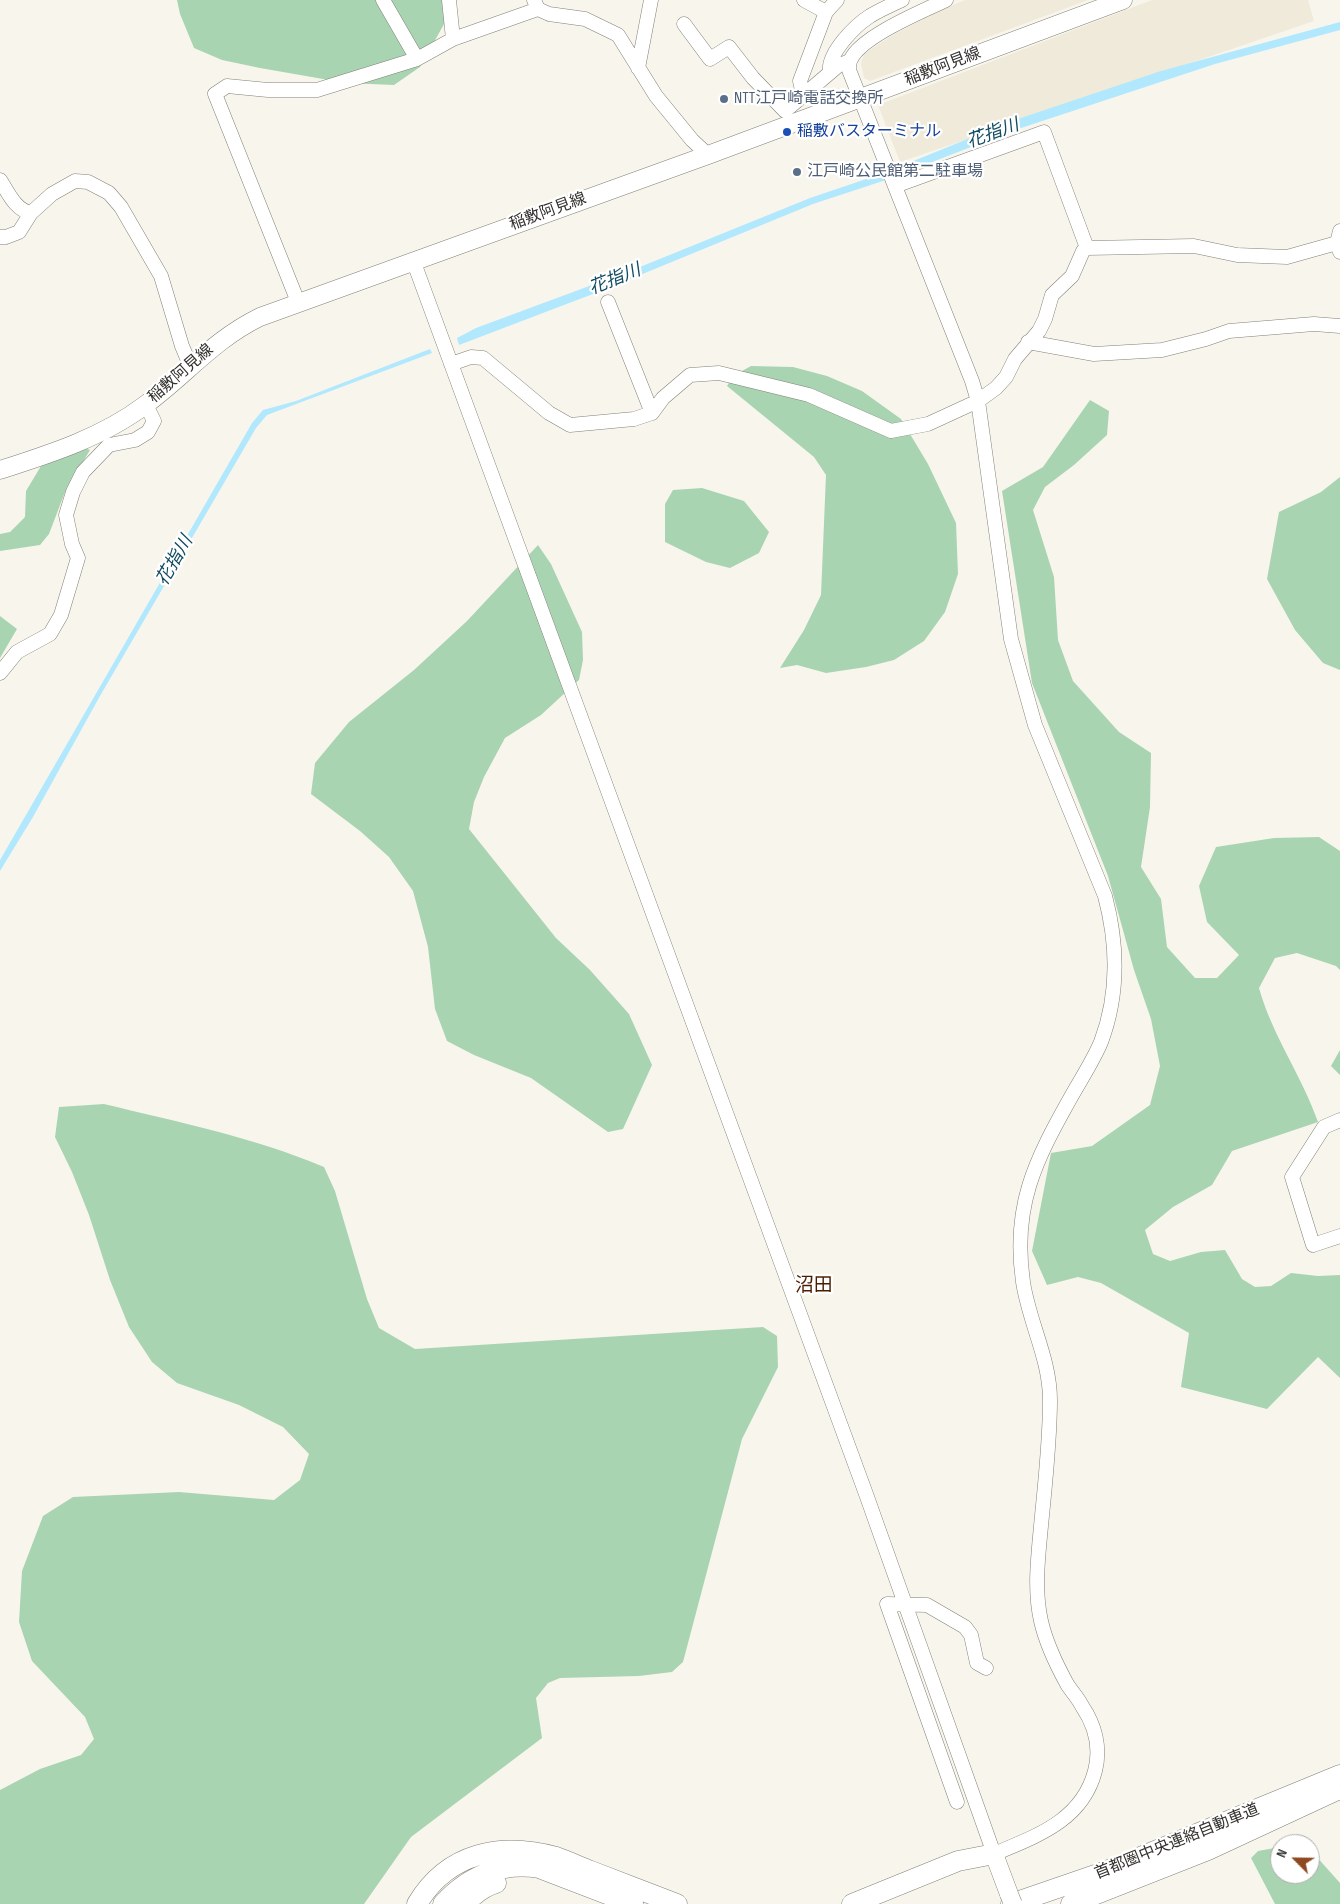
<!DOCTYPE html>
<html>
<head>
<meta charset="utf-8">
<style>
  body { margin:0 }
  #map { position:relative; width:1340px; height:1904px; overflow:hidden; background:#f8f6ec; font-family:"Sofia Sans Condensed",sans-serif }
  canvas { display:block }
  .north { position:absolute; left:1270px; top:1834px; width:50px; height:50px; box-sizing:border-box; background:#fff; border:1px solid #adadac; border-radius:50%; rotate:293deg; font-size:14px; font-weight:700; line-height:20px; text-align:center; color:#33322f }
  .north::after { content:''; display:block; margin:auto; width:18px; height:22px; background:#8f4921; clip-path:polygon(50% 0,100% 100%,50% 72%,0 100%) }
</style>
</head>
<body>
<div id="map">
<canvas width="1340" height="1904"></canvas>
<div class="north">N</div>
</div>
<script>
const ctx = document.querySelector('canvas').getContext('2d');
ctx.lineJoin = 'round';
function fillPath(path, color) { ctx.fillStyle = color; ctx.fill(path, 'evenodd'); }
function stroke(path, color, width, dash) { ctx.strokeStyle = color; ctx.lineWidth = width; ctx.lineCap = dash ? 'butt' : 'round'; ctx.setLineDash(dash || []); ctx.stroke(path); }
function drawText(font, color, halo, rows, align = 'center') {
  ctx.font = font + ' "Sofia Sans Condensed","Noto Sans JP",sans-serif'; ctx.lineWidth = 4.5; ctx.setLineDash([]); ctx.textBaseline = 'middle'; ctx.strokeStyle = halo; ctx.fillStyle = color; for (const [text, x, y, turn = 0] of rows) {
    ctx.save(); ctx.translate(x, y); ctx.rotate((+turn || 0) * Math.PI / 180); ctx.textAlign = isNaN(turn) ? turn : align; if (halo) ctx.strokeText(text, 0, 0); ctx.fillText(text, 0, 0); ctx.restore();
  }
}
fillPath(new Path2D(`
  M 965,0 L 1088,0 L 870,81 L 864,78 L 861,64 L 864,54 L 893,35 L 943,9 Z
  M 1152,0 L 1308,0 L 1314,21 L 900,162 L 878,105 Z`), '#efead9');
fillPath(new Path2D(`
  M 177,0 L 454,0 L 448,17 L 420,67 L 394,85 L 346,83 L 260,68 L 222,60 L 194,48 L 180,14 Z
  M 751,366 L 793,367 L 827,376 L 862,391 L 901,419 L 928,464 L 956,523 L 958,574 L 945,612 L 924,641 L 894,660 L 866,667 L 826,673 L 797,665 L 780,668 L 804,630 L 821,595 L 826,475 L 814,457 L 727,386 L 733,376 Z
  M 1090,400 L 1109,411 L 1107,435 L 1074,465 L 1045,487 L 1033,510 L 1054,577 L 1058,640 L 1073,681 L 1119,732 L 1151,753 L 1150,807 L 1141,867 L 1161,899 L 1167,947 L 1195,978 L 1217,978 L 1239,955 L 1207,922 L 1199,886 L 1216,847 L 1274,838 L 1319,837 L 1340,851 L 1340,970 L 1336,966 L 1297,953 L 1275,958 L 1259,988 C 1272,1035 1302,1076 1318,1122 L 1232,1151 L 1212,1185 L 1173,1207 L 1145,1230 L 1153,1254 L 1170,1261 L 1201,1252 L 1225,1250 L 1242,1279 L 1255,1287 L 1271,1286 L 1291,1273 L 1318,1276 L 1340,1275 L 1340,1378 L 1318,1357 L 1267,1409 L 1181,1387 L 1189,1333 L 1101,1283 L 1078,1277 L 1047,1285 L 1032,1251 L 1051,1153 L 1092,1146 L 1150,1105 L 1160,1066 L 1151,1019 L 1134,970 L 1108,876 L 1032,683 L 1002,491 L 1043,467 Z
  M 83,447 L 90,450 L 65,492 L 49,534 L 40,545 L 0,551 L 0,534 L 10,532 L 25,517 L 26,491 L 41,466 Z
  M 1340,477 L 1340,670 L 1323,663 L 1295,630 L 1267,579 L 1279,512 L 1321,492 Z
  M 702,488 L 744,501 L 769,532 L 759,553 L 730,568 L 706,562 L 665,542 L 665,504 L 673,490 Z
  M 538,545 L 551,564 L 582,632 L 583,660 L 579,680 L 541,715 L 505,738 L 484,777 L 474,802 L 469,829 L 556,938 L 590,970 L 629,1014 L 652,1065 L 623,1129 L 608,1132 L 531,1078 L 474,1055 L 447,1041 L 435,1009 L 428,947 L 413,891 L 389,857 L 360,831 L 311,794 L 315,763 L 349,722 L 414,670 L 467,621 Z
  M 0,616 L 17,629 L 0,658 Z
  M 1340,1050 L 1340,1075 L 1331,1066 Z
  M 104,1104 C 178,1122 253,1137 324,1167 L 335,1191 L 367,1299 L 379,1328 L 415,1349 L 763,1327 L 777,1336 L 778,1367 L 742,1439 L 683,1662 L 672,1672 L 639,1676 L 560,1678 L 548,1683 L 536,1698 L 542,1738 L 411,1837 L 364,1904 L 0,1904 L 0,1790 L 40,1769 L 81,1755 L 94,1739 L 85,1717 L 32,1661 L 19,1622 L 22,1571 L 43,1516 L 73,1497 L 179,1492 L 274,1500 L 300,1480 L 309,1454 L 283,1427 L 239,1405 L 177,1383 L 152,1362 L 129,1327 L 110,1280 L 89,1215 L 72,1172 L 55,1137 L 59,1107 Z
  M 1310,1844 L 1315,1855 L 1340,1883 L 1340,1904 L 1275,1904 L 1251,1858 L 1258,1851 L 1280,1847 L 1280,1874 L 1310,1874 Z`), '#a8d4b2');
fillPath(new Path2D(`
  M 1340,22 L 1340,30 L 1215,64 L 1012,131 L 886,180 L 813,204 L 606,289 L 459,345 L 457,338 L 476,328 L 635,269 L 810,198 L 884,173 L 1009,122 L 1161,71 Z
  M 430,349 L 432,353 L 267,415 L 256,428 L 100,696 L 33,817 L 0,871 L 0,860 L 252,423 L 263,410 L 296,401 Z`), '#b1e8fe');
const minor = new Path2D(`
  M 383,0 L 417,59
  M 449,0 L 453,39
  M 534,0 L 538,9 L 549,14 L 585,19 L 618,35 L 656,96 L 692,140 L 708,155
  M 804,0 L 826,12
  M 684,24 L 710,59 L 729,47 L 753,78 L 785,111 L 839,65 L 850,61
  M 638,68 L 651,0
  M 830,72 C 827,53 856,25 870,16 C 880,10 891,5 902,0
  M 803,95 L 800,81 L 826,12 L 837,0
  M 0,180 C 8,192 15,210 31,213
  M 895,186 L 1044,132 L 1087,248
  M 1340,231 L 1337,243 L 1340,252
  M 0,237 L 6,237 L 19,232 L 31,213 L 52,194 L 75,181 L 88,182 L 109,193 L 121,207 L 161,276 L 182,346 L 190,365
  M 413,260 L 866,1494 L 994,1854 C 1036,1836 1082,1821 1095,1771 C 1101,1748 1095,1725 1082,1706 C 1078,1698 1072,1692 1067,1684 C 1056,1664 1046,1643 1041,1621 C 1034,1590 1038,1558 1041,1526 C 1045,1484 1050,1442 1050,1400 C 1050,1359 1029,1322 1023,1282 C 1012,1206 1035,1161 1071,1097 C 1081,1079 1093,1061 1101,1042 C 1119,994 1118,945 1105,896 L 1035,725 L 1011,639 L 978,401 L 972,381 L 849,70 C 849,66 849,62 851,59 C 862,36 923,11 946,0
  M 298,302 L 215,94 L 227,86 L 268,90 L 317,90 L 417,59 L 453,39 L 538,9
  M 608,302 L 652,413
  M 1028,342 L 1094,354 L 1162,350 L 1206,339 L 1229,331 L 1314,324 L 1340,326
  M 451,364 L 471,357 L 483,358 L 549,413 L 570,425 L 634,419 L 652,413 L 663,398 L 690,375 L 719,373 L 809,395 L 891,431 L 928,424 L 978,401 L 996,388 L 1006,377 L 1015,359 L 1039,331 L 1045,319 L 1052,295 L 1072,276 L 1083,251 L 1087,248 L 1194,246 L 1237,255 L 1287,257 L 1337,243
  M 0,673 L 17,652 L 50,634 L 61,615 L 78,558 L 72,544 L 66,515 L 73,492 L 83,472 L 109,445 L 135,440 L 148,432 L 154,421 L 146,405
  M 1340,1120 L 1324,1127 L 1292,1177 L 1313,1245 L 1340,1236
  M 957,1802 L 887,1604 L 927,1605 L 965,1627 L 971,1635 L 977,1663 L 986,1668`);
const major = new Path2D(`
  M 0,470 C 50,454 103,437 145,405 C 186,375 213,340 260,317 L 708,155 L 1123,0
  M 994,1854 L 1009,1894`);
const highway = new Path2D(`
  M 417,1904 C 448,1852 501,1842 556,1857 C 568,1861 580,1867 591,1871 C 620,1882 648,1893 677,1904
  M 443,1904 C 468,1876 502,1862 539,1868 L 633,1904
  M 465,1904 C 474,1894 483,1887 496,1883
  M 852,1904 L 958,1861 L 994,1854
  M 1011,1904 L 1104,1872 L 1340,1775
  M 1071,1904 L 1208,1850 L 1335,1791`);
stroke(minor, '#828077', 15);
stroke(major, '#828077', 19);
stroke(highway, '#828077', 21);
stroke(minor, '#fff', 14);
stroke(major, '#fff', 18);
stroke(highway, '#fff', 20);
const majorBridge = new Path2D(`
  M 1009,1894 L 1013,1904`);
stroke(majorBridge, '#828077', 19, []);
stroke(majorBridge, '#fff', 18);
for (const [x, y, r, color] of [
  [724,99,5,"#5c6f8a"],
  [787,132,5,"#1a4fb4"],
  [797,172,5,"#5c6f8a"]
]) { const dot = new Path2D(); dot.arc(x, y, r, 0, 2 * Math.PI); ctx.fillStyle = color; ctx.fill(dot); stroke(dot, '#fff', 2); }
drawText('16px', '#33322f', '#fff', [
  ["稲敷阿見線",943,67,-21],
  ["稲敷阿見線",548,212,-20],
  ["稲敷阿見線",181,374,-41],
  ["首都圏中央連絡自動車道",1177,1842,-22]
]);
drawText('16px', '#4e5e75', '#fff', [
  ["NTT江戸崎電話交換所",734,99],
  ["江戸崎公民館第二駐車場",807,172]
], 'left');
drawText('16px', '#164399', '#fff', [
  ["稲敷バスターミナル",797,132]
], 'left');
drawText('italic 18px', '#114c60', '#fff', [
  ["花指川",993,134,-20],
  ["花指川",615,280,-22],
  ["花指川",175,561,-60]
]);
drawText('19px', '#4a1c00', '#fff', [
  ["沼田",814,1286]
]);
</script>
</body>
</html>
